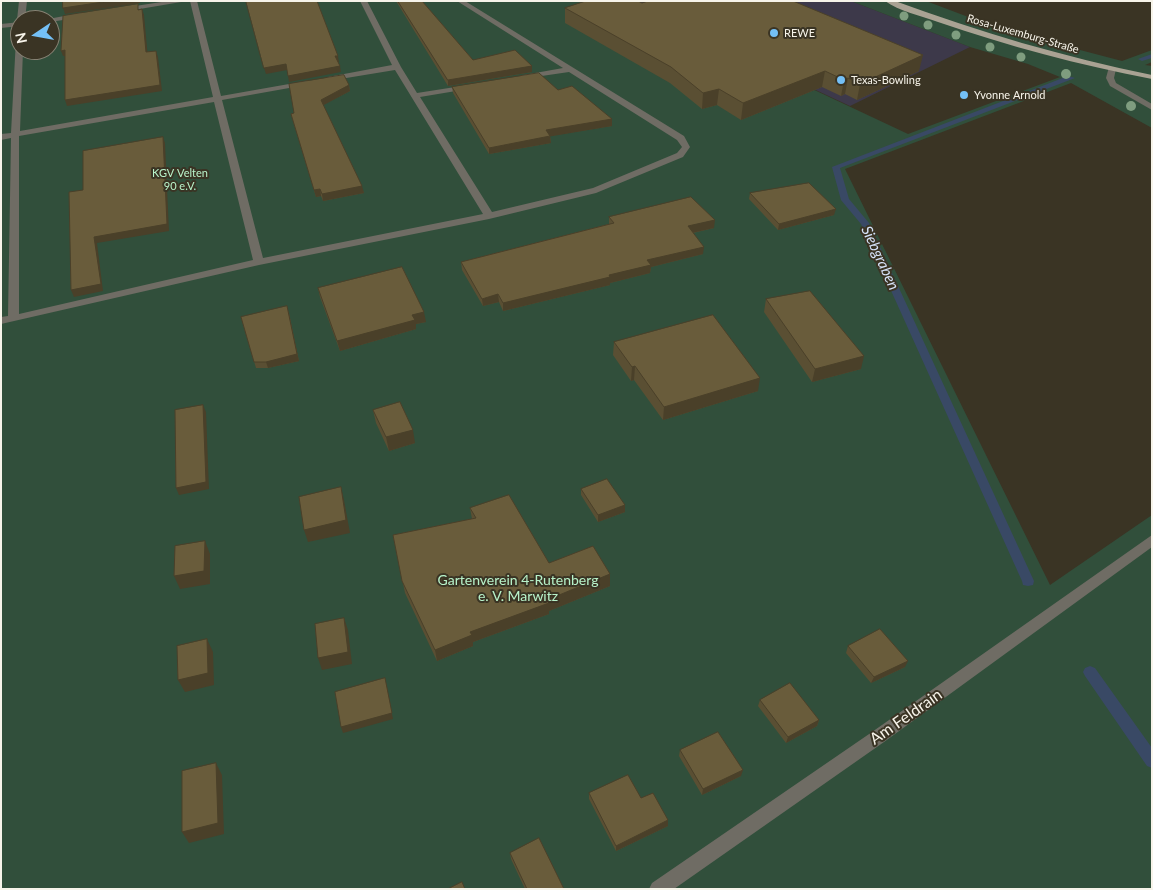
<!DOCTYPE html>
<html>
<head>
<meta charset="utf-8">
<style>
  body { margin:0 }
  #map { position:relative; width:1153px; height:890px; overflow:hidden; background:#3a3424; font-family:Lato,sans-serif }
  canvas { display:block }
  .frame { position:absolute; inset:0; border:2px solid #f7f4ea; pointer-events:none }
  .north { position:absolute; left:10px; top:10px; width:50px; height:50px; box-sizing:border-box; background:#3a3424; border:1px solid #868173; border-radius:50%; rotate:258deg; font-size:14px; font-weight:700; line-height:20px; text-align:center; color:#f7f4ea }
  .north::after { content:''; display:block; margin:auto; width:18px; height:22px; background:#74c0f6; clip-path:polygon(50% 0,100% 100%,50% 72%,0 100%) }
</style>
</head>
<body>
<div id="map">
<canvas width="1153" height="890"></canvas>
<div class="frame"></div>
<div class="north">N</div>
</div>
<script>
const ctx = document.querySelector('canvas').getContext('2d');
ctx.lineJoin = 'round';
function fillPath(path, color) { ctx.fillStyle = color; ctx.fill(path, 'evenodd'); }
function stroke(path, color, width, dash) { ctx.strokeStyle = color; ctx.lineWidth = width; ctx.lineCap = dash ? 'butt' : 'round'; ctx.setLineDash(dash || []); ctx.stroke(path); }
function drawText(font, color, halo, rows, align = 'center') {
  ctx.font = font + ' Lato,sans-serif'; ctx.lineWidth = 4; ctx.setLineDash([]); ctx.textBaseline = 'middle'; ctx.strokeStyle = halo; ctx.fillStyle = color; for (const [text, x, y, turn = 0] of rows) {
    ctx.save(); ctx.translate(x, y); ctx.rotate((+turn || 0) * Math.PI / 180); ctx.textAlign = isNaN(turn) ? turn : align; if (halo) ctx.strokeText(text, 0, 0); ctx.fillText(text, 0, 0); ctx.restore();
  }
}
fillPath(new Path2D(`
  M 625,1 L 851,1 L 970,47 L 850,106 Z`), '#3d394a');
fillPath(new Path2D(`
  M 1,1 L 625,1 L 908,134 L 1060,77 L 1028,64 L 970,47 L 851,1 L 926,1 L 1000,29 L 1122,61 L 1152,50 L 1152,62 L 1145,65 L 1152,66 L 1152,128 L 1071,83 L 845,169 L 1050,585 L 1152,515 L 1152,889 L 1,889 ZM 20,20 L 50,20 L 50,50 L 20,50 Z`), '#314f3b');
fillPath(new Path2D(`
  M 1152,54 L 1152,58 L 1142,61 L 1138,59 Z
  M 1068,76 L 1075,78 L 840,168 L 849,199 L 869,223 L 1034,581 L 1033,585 L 1028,586 L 1023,585 L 1022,581 L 861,224 L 841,200 L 832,167 Z
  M 1090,666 L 1095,668 L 1152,748 L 1152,768 L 1147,766 L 1085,676 L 1083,672 L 1085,668 Z`), '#394965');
fillPath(new Path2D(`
  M 19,1 L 27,1 L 25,20 L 20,20 L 20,26 L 1,28 L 1,24 L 20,22 L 17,20 Z
  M 168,1 L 187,1 L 122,12 L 118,10 L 122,8 Z
  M 190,1 L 197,1 L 221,96 L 306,81 L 310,83 L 306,85 L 222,100 L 263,258 L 483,214 L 395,70 L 328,81 L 324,79 L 328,77 L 392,65 L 360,1 L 367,1 L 401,67 L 417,93 L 468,85 L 472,87 L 468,89 L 420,97 L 492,212 L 593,188 L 677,153 L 682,147 L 677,140 L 569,72 L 521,79 L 521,75 L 524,75 L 563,68 L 457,1 L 465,1 L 684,136 L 690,147 L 683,157 L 596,193 L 489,219 L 259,265 L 1,324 L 1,317 L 8,316 L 11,138 L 1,140 L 1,134 L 11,133 L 16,39 L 20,37 L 20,50 L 23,50 L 20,131 L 213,97 ZM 214,102 L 253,260 L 19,314 L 19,136 Z
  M 80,13 L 84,15 L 83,17 L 50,22 L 50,20 L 43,20 Z
  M 1109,67 L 1116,69 L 1114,78 L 1116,83 L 1152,104 L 1152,110 L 1110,86 L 1106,78 Z
  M 1152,535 L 1152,547 L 884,742 L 674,889 L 649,889 L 652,883 L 872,732 Z`), '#6f6c64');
fillPath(new Path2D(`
  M 885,1 L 895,1 C 979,32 1064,57 1152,75 L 1152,79 C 1079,65 1008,46 938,22 C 921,16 899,11 885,1 Z`), '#a9a293');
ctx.fillStyle = '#7f9d7f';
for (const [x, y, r] of [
  [904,16,4.5],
  [928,25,4.5],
  [956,35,4.5],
  [990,47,4.5],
  [1021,57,4.5],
  [1066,74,5],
  [1131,106,5]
]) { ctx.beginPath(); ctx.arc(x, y, r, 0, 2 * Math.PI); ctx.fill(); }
fillPath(new Path2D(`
  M 396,1 L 422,1 L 473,60 L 532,72 L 448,86 Z
  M 642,3 L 919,71 L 857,100 L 845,94 L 841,96 L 822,87 L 741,120 L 717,105 L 702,109 L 670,83 L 565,23 L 565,8 Z
  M 349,85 L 350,91 L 323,105 L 364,193 L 323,201 L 321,196 L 316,197 L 291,114 L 294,113 Z
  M 452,87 L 612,119 L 612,126 L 550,136 L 551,143 L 489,154 L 453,93 Z
  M 750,193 L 834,215 L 778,230 L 749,199 Z
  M 609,217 L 714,228 L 693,233 L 703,254 L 651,267 L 650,273 L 610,283 L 610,285 L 503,311 L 499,302 L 483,306 L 462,270 L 461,262 L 609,224 Z
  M 318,288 L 426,322 L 416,324 L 416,329 L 340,351 L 320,297 Z
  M 766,299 L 861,369 L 812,382 L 764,312 Z
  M 289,313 L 299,361 L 268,368 L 256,368 L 241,317 Z
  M 614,342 L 758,391 L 663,420 L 634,380 L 631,381 L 613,355 Z
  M 373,410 L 415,443 L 389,451 L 376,423 Z
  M 581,489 L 625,512 L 598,522 L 581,495 Z
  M 470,508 L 549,563 L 610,586 L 549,611 L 549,614 L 473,642 L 473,646 L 437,661 L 405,593 L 393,535 L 472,519 Z
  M 848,646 L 905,667 L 871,683 L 846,653 Z
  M 760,700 L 819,720 L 817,726 L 786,743 L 758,706 Z
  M 680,750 L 741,776 L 702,795 L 679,756 Z
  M 589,793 L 641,798 L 668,826 L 616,851 L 589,799 Z
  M 510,853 L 564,889 L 525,889 L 511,859 Z`), '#5a4f33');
fillPath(new Path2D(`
  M 110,1 L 140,1 L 140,3 L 65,14 L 63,8 Z
  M 142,9 L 144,15 L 148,58 L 146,52 Z
  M 65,50 L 67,56 L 63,56 L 61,51 Z
  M 156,51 L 158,57 L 162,91 L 67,106 L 65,100 Z
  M 923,55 L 919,71 L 857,100 L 860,84 Z
  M 335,56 L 338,56 L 339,62 L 336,62 Z
  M 286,64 L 287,70 L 266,74 L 264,68 Z
  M 340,66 L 341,72 L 289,82 L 288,76 Z
  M 532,66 L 532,72 L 448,86 L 448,80 Z
  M 825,71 L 822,87 L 741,120 L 743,103 Z
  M 848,78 L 845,94 L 841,96 L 844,80 Z
  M 349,85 L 350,91 L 322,106 L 321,100 Z
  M 719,89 L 717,105 L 702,109 L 703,93 Z
  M 612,119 L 612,126 L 547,137 L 546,130 Z
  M 550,136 L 551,143 L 489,154 L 489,148 Z
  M 163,137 L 165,143 L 169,231 L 97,243 L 103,291 L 74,297 L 71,290 L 94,237 Z
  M 362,186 L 364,193 L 323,201 L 322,194 Z
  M 320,189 L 321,196 L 316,197 L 314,190 Z
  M 836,209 L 834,215 L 778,230 L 779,224 Z
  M 715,220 L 714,228 L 687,234 L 688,226 Z
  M 704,247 L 703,254 L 651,267 L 650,273 L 610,283 L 610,285 L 503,311 L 503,303 L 609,275 L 647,260 Z
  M 498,294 L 499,302 L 483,306 L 482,299 Z
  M 287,306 L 299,361 L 268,368 L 266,362 Z
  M 424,312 L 426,322 L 416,324 L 416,329 L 340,351 L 337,341 L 412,315 Z
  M 864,356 L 861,369 L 812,382 L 815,369 Z
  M 635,366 L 634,380 L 631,381 L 632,367 Z
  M 760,378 L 758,391 L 663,420 L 664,407 Z
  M 203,405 L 206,412 L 209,489 L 179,495 L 176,488 Z
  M 413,430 L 415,443 L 389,451 L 386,437 Z
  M 341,487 L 344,500 L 350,533 L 308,542 L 304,530 Z
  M 625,505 L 625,512 L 598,522 L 598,515 Z
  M 205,541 L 210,554 L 210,584 L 180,589 L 174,576 Z
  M 610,574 L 610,586 L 549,611 L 549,614 L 473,642 L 473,646 L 437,661 L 435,650 L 470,632 Z
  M 344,618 L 348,630 L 352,664 L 322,670 L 318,658 Z
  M 207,639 L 213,652 L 214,685 L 185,692 L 178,680 Z
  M 908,661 L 905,667 L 871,683 L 874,677 Z
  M 385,678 L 393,719 L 343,733 L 341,727 Z
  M 819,720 L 817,726 L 786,743 L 788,737 Z
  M 216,763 L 222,775 L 224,834 L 189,843 L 182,832 Z
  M 743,770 L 741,776 L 702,795 L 703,789 Z
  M 668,820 L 668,826 L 616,851 L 616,846 Z`), '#4a4029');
const building = new Path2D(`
  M 63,1 L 110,1 L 63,8 Z
  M 246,1 L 317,1 L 338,56 L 335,56 L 340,66 L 288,76 L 286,64 L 264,68 Z
  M 398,1 L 422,1 L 473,60 L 515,50 L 532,66 L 448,80 Z
  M 586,1 L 638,1 L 642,3 L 648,1 L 793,1 L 923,55 L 860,84 L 848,78 L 844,80 L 825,71 L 743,103 L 719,89 L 703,93 L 671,67 L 565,8 Z
  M 138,4 L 138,10 L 142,9 L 146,52 L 156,51 L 160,85 L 65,100 L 65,50 L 61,51 L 63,16 Z
  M 539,73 L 558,90 L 572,86 L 612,119 L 546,130 L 550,136 L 489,148 L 452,87 Z
  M 344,75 L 349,85 L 321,100 L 362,186 L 322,194 L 320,189 L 314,190 L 291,114 L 294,113 L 289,84 Z
  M 163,137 L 167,224 L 94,237 L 101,284 L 71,290 L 69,192 L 83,190 L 83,151 Z
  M 809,183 L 836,209 L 779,224 L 750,193 Z
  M 691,197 L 715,220 L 688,226 L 704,247 L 647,260 L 651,265 L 609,275 L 610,277 L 503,303 L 498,294 L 482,299 L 461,262 L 614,223 L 609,217 Z
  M 402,267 L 424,312 L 412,315 L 415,320 L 337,341 L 318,288 Z
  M 810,291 L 864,356 L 815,369 L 766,299 Z
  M 287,306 L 297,354 L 266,362 L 254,362 L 241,317 Z
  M 713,315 L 760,378 L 664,407 L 635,366 L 632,367 L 614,342 Z
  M 400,402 L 413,430 L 386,437 L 373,410 Z
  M 203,405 L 206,482 L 176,488 L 175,410 Z
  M 607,479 L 625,505 L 598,515 L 581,489 Z
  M 341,487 L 346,520 L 304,530 L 299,497 Z
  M 509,495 L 549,563 L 593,546 L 610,574 L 547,600 L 549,603 L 470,632 L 472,635 L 435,650 L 402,581 L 393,535 L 476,518 L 470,508 Z
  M 205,541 L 204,571 L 174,576 L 175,546 Z
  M 344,618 L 348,652 L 318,658 L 315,624 Z
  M 880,629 L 908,661 L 874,677 L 848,646 Z
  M 207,639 L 208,673 L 178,680 L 177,646 Z
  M 385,678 L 392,713 L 341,727 L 335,692 Z
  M 790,683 L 819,720 L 788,737 L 760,700 Z
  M 718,732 L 743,770 L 703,789 L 680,750 Z
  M 216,763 L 218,823 L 182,832 L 182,771 Z
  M 628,775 L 641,798 L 653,793 L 668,820 L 616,846 L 589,793 Z
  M 539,838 L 564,889 L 527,889 L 510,853 Z
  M 462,882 L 465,889 L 448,889 Z`);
fillPath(building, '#695c3b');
stroke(building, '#4a4029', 1);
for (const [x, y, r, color] of [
  [774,33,5,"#74c0f6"],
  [841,80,5,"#74c0f6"],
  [964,95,5,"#74c0f6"]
]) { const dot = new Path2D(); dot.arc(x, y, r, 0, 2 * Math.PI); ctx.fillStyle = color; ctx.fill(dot); stroke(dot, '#3a3424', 2); }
drawText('11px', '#f7f4ea', '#3a3424', [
  ["REWE",784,33],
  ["Texas-Bowling",851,80],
  ["Yvonne Arnold",974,95]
], 'left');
drawText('11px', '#f7f4ea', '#3a3424', [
  ["Rosa-Luxemburg-Straße",1023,34,16]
]);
drawText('11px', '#b8f3ca', '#3a3424', [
  ["KGV Velten",180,173],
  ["90 e.V.",180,186]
]);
drawText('14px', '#b8f3ca', '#3a3424', [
  ["Gartenverein 4-Rutenberg",518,580],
  ["e. V. Marwitz",518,596]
]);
drawText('italic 15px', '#d5e2f8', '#3a3424', [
  ["Siebgraben",880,258,65]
]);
drawText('16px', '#f7f4ea', '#3a3424', [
  ["Am Feldrain",906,717,-35]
]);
</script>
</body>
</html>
